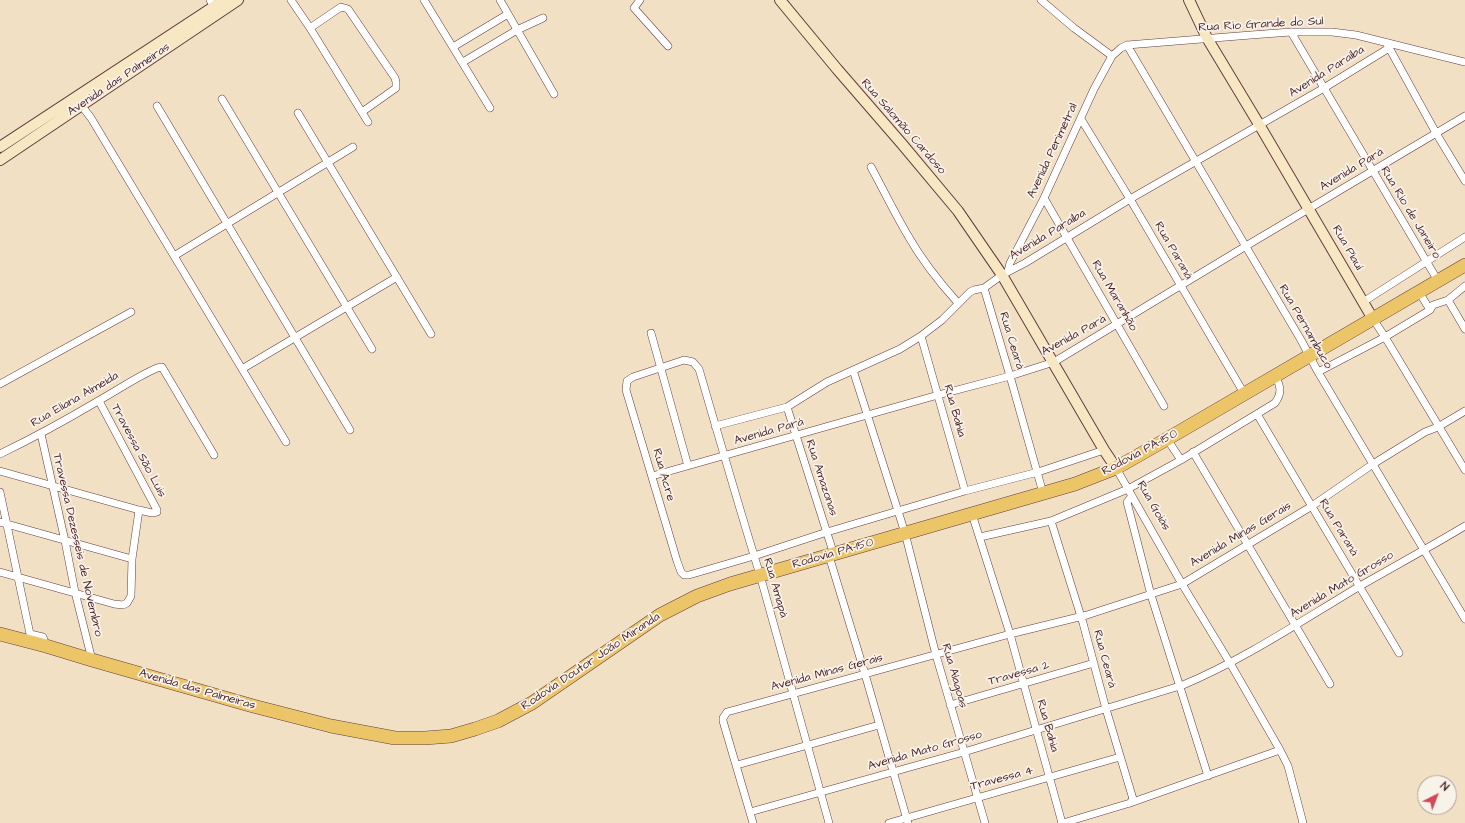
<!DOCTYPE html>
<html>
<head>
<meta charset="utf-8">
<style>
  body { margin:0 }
  #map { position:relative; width:1465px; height:823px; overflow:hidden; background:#f2e0c4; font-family:"Architects Daughter",sans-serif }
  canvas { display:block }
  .north { position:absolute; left:1417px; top:775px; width:40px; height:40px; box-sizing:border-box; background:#f7f3e8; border:1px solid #b29e9c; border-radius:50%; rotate:42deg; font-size:11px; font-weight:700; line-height:16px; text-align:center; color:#4a1f2b }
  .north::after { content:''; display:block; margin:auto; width:14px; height:18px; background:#d1495b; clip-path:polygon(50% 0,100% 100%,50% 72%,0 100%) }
</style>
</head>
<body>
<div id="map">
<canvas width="1465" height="823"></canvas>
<div class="north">N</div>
</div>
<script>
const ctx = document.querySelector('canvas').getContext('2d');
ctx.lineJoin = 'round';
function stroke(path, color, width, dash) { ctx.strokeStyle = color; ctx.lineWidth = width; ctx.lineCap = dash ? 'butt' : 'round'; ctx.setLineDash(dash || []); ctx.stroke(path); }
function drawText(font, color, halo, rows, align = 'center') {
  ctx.font = font + ' "Architects Daughter",sans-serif'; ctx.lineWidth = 3.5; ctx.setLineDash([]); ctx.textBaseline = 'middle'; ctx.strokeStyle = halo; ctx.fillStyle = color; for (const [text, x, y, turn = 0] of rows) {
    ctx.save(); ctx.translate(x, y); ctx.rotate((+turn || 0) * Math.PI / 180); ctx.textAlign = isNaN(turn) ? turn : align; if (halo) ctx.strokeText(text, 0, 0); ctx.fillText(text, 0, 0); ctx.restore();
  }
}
const street = new Path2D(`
  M 210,0 L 214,7
  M 291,0 L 310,28 L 368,122
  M 424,0 L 490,108
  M 500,0 L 554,94
  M 640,0 L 634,8 L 668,46
  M 1041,0 L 1074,28 L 1112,56
  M 310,28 L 341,7 L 348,9 L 395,78 L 396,82 L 396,88 L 362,112
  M 1291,32 L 1438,281
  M 1387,44 L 1436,133 L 1465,181
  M 1127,45 L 1301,340 L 1318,372 L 1465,619
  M 453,47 L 508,14
  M 463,62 L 517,30 L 543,18
  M 222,99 L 372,349
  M 81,105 L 91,118 L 286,442
  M 157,106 L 350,430
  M 298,113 L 431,334
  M 1081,119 L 1130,199 L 1245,395
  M 871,167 C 883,189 894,212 907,234 C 921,259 939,282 958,303
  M 1044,198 L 1164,406
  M 174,256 L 353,147
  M 1008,271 L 1010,263 L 1044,198 L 1094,89 L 1112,56 L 1121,48 L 1127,45 L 1251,35 L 1291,32 L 1332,32 L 1356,35 L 1465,62
  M 984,288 L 1010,376 L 1043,493
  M 1419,292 L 1430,310
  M 1448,300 L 1465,329
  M 1363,302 L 1465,237
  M 1373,319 L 1385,337 L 1465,470
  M 651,333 L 688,466
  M 921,336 L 965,491
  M 242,369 L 397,277
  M 853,370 L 905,533 L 936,655 L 985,823
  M 1318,372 L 1385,337 L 1430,310 L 1433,305 L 1448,300 L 1465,286
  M 0,384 L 131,312
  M 787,407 L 834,555
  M 1257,414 L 1399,653
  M 715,426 L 787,407 L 827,382 L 900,349 L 921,336 L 942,320 L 970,292 L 974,290 L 984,288 L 1002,275 L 1025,263 L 1130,199 L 1324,88 L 1389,48
  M 41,434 L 65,541 L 75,592 L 92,660
  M 1167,439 L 1181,460
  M 1193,452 L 1330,684
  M 0,454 C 33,438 66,420 98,401 C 118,390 136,377 157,368 L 162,367 L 214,455
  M 1116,468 L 1182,584 L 1230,663 L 1280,750 L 1288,766 L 1303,823
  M 0,471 L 139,510 L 152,513 L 157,512 L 157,510 L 99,401
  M 652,476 L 938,395 L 1010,376 L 1054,362 L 1246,246 L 1465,116
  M 0,492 L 30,634 L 43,637 L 46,646
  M 1132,496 L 1127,502 L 1151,595 L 1208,776
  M 972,514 L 1010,634 L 1062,823
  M 1051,521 L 1083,623 L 1106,709 L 1133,799 L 1130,803
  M 0,522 L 132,559
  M 980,537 L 1051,521 L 1128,489 L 1181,460 L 1275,403 C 1282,393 1281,386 1275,376
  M 829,556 L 865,674 L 908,823
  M 0,572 L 114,604 L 123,605 L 127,603 L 131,596 L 132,559 L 139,510
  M 950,705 L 1094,663
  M 737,765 L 879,725
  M 750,812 L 964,752 L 1183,685 C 1245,659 1301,621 1360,586 C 1395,566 1430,547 1465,526
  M 753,823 L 723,721 L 723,718 L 727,712 L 1010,634 L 1087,615 L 1182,584 L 1312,506 L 1373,464 L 1425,432 L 1438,427 L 1465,411
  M 829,823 L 760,575 C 739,507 719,438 699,369 L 693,362 L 684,360 L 633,377 L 627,381 L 626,390 L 677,561 L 681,572 L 684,575 L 689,575 L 754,556 L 827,532 L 965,491 L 1038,472 L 1104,450
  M 889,823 L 1120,757
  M 1063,823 L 1130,803 L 1280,750`);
const secondary = new Path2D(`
  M 780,0 L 837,69 L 902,144 L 958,211 L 1002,275 L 1104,450 L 1116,468
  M 1189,0 L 1207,38 L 1260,126 L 1373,319
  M 0,147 L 224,0
  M 0,160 L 238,0`);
const highway = new Path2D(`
  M 0,634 L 46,646 L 92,660 L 253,706 L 331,726 L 395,738 L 425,738 L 451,736 L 475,729 L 498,721 L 532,703 L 660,615 L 697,596 L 730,584 L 1075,484 L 1116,468 L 1167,439 L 1465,265`);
stroke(street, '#633c42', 8);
stroke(secondary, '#633c42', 12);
stroke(highway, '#633c42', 14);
stroke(street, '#fff', 7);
stroke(secondary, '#f7e8c3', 10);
stroke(highway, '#ecc569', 13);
drawText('12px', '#4a1f2b', '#f7f3e8', [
  ["Rua Rio Grande do Sul",1261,25,-3],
  ["Avenida Paraíba",1327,72,-32],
  ["Avenida das Palmeiras",119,80,-34],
  ["Rua Salomão Cardoso",903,127,49],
  ["Avenida Perimetral",1053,151,-65],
  ["Avenida Pará",1352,170,-31],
  ["Rua Rio de Janeiro",1410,213,59],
  ["Avenida Paraíba",1048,235,-31],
  ["Rua Piauí",1347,248,60],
  ["Rua Paraná",1173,251,60],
  ["Rua Maranhão",1114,296,60],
  ["Rua Pernambuco",1305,327,60],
  ["Avenida Pará",1074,336,-29],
  ["Rua Ceará",1011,341,73],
  ["Rua Eliana Almeida",75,400,-30],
  ["Rua Bahia",954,411,74],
  ["Avenida Pará",769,432,-16],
  ["Travessa São Luis",138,451,62],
  ["Rodovia PA-150",1140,453,-28],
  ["Rua Acre",663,475,74],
  ["Rua Amazonas",821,478,72],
  ["Rua Goiás",1153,506,60],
  ["Rua Paraná",1338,528,59],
  ["Avenida Minas Gerais",1241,535,-31],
  ["Travessa Dezesseis de Novembro",77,545,77],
  ["Rodovia PA-150",833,554,-16],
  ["Avenida Mato Grosso",1342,585,-31],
  ["Rua Amapá",775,588,74],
  ["Rua Ceará",1104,659,75],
  ["Rodovia Doutor João Miranda",591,662,-34],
  ["Avenida Minas Gerais",827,673,-15],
  ["Travessa 2",1019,674,-16],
  ["Rua Alagoas",954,676,74],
  ["Avenida das Palmeiras",197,690,16],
  ["Rua Bahia",1047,726,74],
  ["Avenida Mato Grosso",925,751,-16],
  ["Travessa 4",1002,779,-15]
]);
</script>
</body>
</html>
